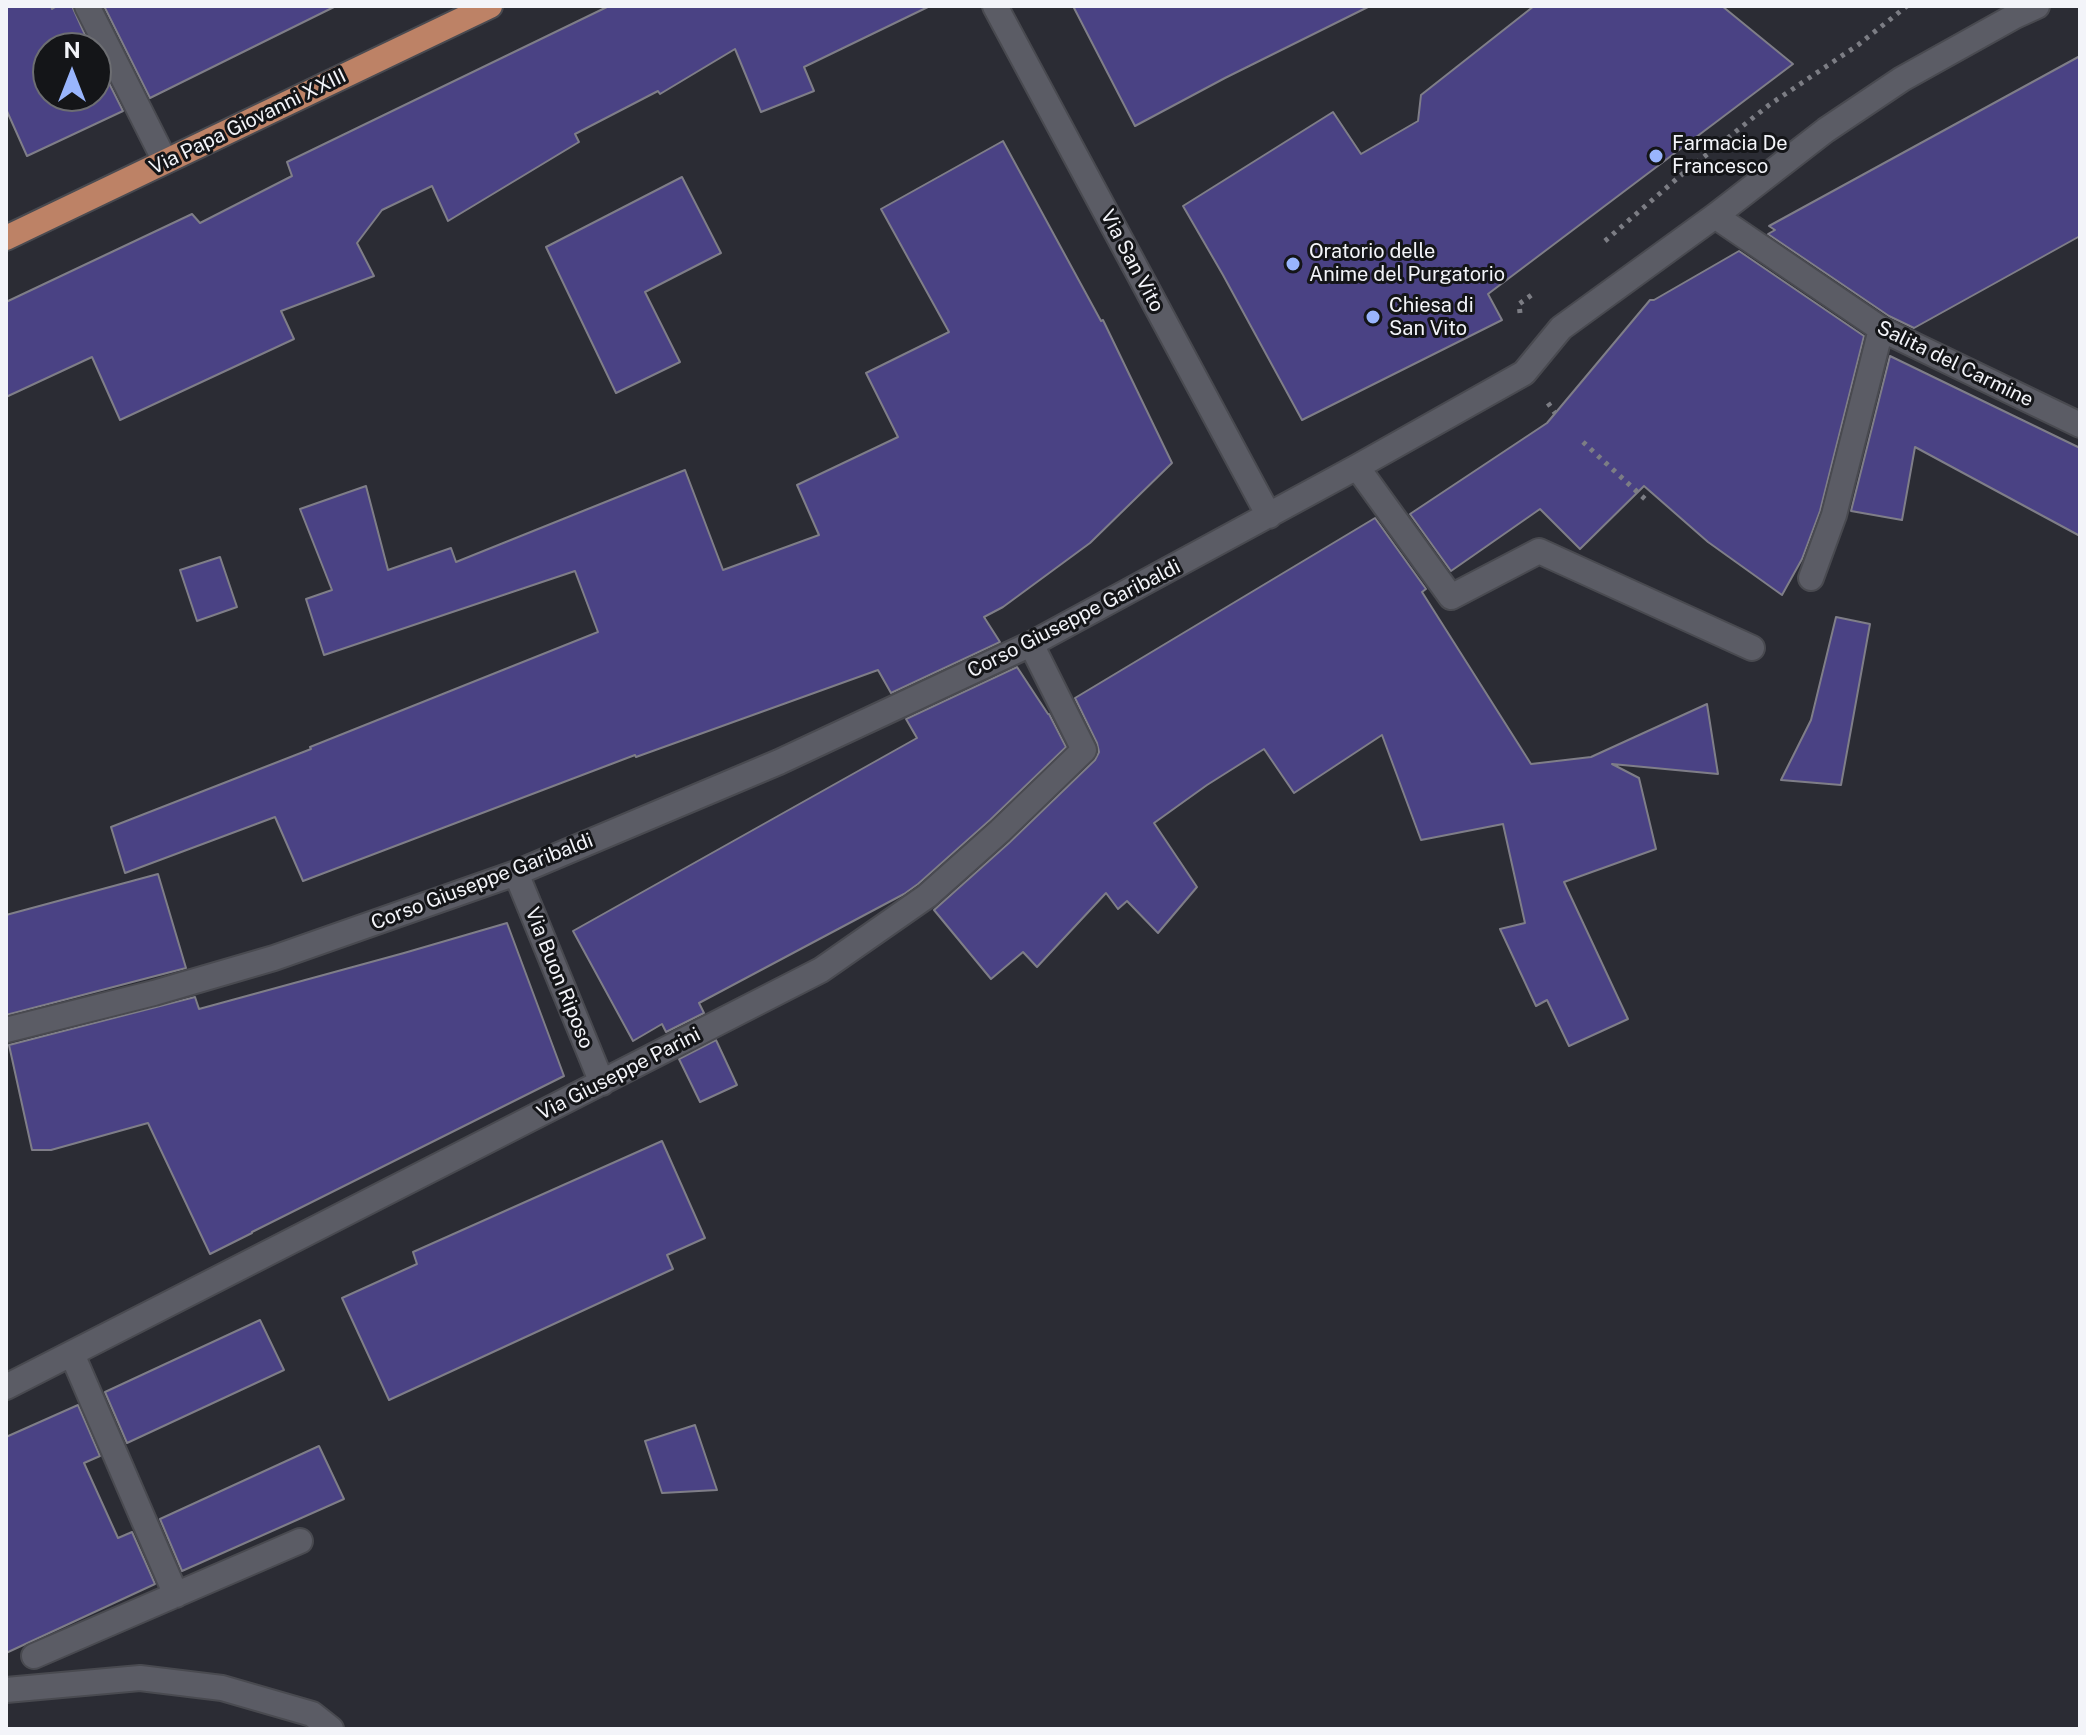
<!DOCTYPE html>
<html>
<head>
<meta charset="utf-8">
<style>
  body { margin:0 }
  #map { position:relative; width:2086px; height:1735px; overflow:hidden; background:#2b2c34; font-family:"Public Sans",sans-serif }
  canvas { display:block }
  .frame { position:absolute; inset:0; border:8px solid #f3f4f9; pointer-events:none }
  .north { position:absolute; left:32px; top:32px; width:80px; height:80px; box-sizing:border-box; background:#141518; border:2px solid #6d6e72; border-radius:50%; rotate:0deg; font-size:22px; font-weight:700; line-height:32px; text-align:center; color:#f3f4f9 }
  .north::after { content:''; display:block; margin:auto; width:28px; height:36px; background:#99b5fd; clip-path:polygon(50% 0,100% 100%,50% 72%,0 100%) }
</style>
</head>
<body>
<div id="map">
<canvas width="2086" height="1735"></canvas>
<div class="frame"></div>
<div class="north">N</div>
</div>
<script>
const ctx = document.querySelector('canvas').getContext('2d');
ctx.lineJoin = 'round';
function fillPath(path, color) { ctx.fillStyle = color; ctx.fill(path, 'evenodd'); }
function stroke(path, color, width, dash) { ctx.strokeStyle = color; ctx.lineWidth = width; ctx.lineCap = dash ? 'butt' : 'round'; ctx.setLineDash(dash || []); ctx.stroke(path); }
function drawText(font, color, halo, rows, align = 'center') {
  ctx.font = font + ' "Public Sans",sans-serif'; ctx.lineWidth = 6; ctx.setLineDash([]); ctx.textBaseline = 'middle'; ctx.strokeStyle = halo; ctx.fillStyle = color; for (const [text, x, y, turn = 0] of rows) {
    ctx.save(); ctx.translate(x, y); ctx.rotate((+turn || 0) * Math.PI / 180); ctx.textAlign = isNaN(turn) ? turn : align; if (halo) ctx.strokeText(text, 0, 0); ctx.fillText(text, 0, 0); ctx.restore();
  }
}
const building = new Path2D(`
  M 6,6 L 51,6 L 52,9 L 57,6 L 72,6 L 91,48 L 48,48 L 48,96 L 96,96 L 96,57 L 123,111 L 27,156 L 6,109 Z
  M 104,6 L 336,6 L 150,98 Z
  M 609,6 L 930,6 L 804,67 L 814,91 L 761,112 L 735,49 L 660,94 L 658,91 L 575,134 L 579,142 L 448,221 L 432,186 L 382,210 L 357,243 L 374,276 L 281,311 L 294,339 L 120,420 L 92,357 L 6,397 L 6,302 L 192,214 L 200,223 L 292,176 L 287,162 Z
  M 1073,6 L 1370,6 L 1225,78 L 1135,126 Z
  M 1534,6 L 1722,6 L 1793,64 L 1488,294 L 1502,320 L 1302,420 L 1223,275 L 1183,206 L 1333,112 L 1361,154 L 1418,121 L 1421,95 Z
  M 2080,56 L 2080,236 L 1914,328 L 1889,316 L 1768,234 L 1775,230 L 1769,226 Z
  M 1003,141 L 1101,321 L 1103,320 L 1172,463 L 1090,543 L 1003,607 L 984,617 L 1000,642 L 891,693 L 878,670 L 636,757 L 635,755 L 303,881 L 275,817 L 125,873 L 111,827 L 311,749 L 310,747 L 598,632 L 575,571 L 324,655 L 306,599 L 332,590 L 300,509 L 366,486 L 388,570 L 451,548 L 456,562 L 685,470 L 723,570 L 819,535 L 797,485 L 898,437 L 866,373 L 949,332 L 881,209 Z
  M 682,177 L 721,253 L 645,292 L 680,362 L 616,393 L 546,247 Z
  M 1739,251 L 1864,336 L 1820,511 L 1802,559 L 1782,595 L 1708,542 L 1644,486 L 1580,549 L 1540,509 L 1451,571 L 1410,514 L 1547,423 L 1650,300 L 1654,300 Z
  M 1890,356 L 2080,448 L 2080,536 L 1915,447 L 1902,520 L 1851,511 Z
  M 1375,518 L 1426,589 L 1422,592 L 1531,764 L 1591,757 L 1707,704 L 1718,774 L 1612,764 L 1639,778 L 1656,849 L 1564,882 L 1628,1019 L 1569,1046 L 1547,1000 L 1536,1006 L 1500,929 L 1525,923 L 1503,824 L 1421,840 L 1382,735 L 1294,793 L 1264,749 L 1207,785 L 1154,823 L 1197,887 L 1158,933 L 1127,901 L 1118,909 L 1106,893 L 1037,967 L 1023,952 L 991,979 L 934,910 L 1010,842 L 1095,760 L 1099,752 L 1097,743 L 1075,698 Z
  M 220,557 L 237,607 L 197,621 L 180,570 Z
  M 1836,617 L 1870,624 L 1841,785 L 1781,780 L 1811,720 Z
  M 1017,667 L 1048,714 L 1049,714 L 1066,747 L 990,820 L 918,884 L 904,894 L 699,1003 L 704,1013 L 666,1032 L 662,1024 L 633,1041 L 573,931 L 917,738 L 906,719 Z
  M 158,874 L 186,968 L 6,1015 L 6,915 Z
  M 507,923 L 564,1076 L 252,1232 L 252,1233 L 210,1254 L 148,1123 L 51,1150 L 32,1150 L 9,1045 L 195,997 L 199,1009 L 404,953 Z
  M 716,1040 L 737,1085 L 700,1102 L 679,1059 Z
  M 662,1141 L 705,1238 L 667,1255 L 673,1269 L 389,1400 L 342,1298 L 417,1264 L 413,1252 Z
  M 260,1320 L 284,1370 L 127,1443 L 105,1392 Z
  M 78,1405 L 100,1456 L 84,1463 L 118,1538 L 132,1532 L 155,1584 L 6,1653 L 6,1437 Z
  M 695,1425 L 717,1490 L 662,1493 L 645,1441 Z
  M 319,1446 L 344,1499 L 182,1571 L 160,1519 Z`);
fillPath(building, '#4a4284');
stroke(building, '#7f7e88', 2);
const minor = new Path2D(`
  M 87,6 L 165,161
  M 995,6 L 1269,516
  M 1715,216 L 1881,329 L 2080,425
  M 1357,467 L 1451,597 L 1539,551 L 1752,648
  M 1811,578 L 1834,515 L 1881,329
  M 516,873 L 602,1083
  M 6,1030 L 154,993 L 274,958 L 516,873 L 779,762 L 1031,644 L 1357,467 L 1524,373 L 1561,328 L 1715,216 L 1826,130 L 1902,79 L 2015,16 L 2037,6
  M 72,1354 L 176,1595
  M 6,1387 L 821,970 L 927,896 L 1000,831 L 1084,750 L 1031,644
  M 34,1656 L 300,1541
  M 6,1690 L 140,1678 L 222,1688 L 312,1714 L 331,1729`);
const major = new Path2D(`
  M 6,238 L 490,6`);
stroke(minor, '#494a50', 28);
stroke(major, '#494a50', 28);
stroke(new Path2D(`
  M 1605,241 L 1680,176 L 1769,105 L 1858,45 L 1907,6
  M 1520,313 L 1519,304 L 1533,294
  M 1548,403 L 1555,413
  M 1583,442 L 1645,499`), '#7c7d84', 5, [4, 6]);
stroke(minor, '#5b5c65', 24);
stroke(major, '#bd8266', 24);
for (const [x, y, r, color] of [
  [1656,156,8,"#99b5fd"],
  [1293,264,8,"#99b5fd"],
  [1373,317,8,"#99b5fd"]
]) { const dot = new Path2D(); dot.arc(x, y, r, 0, 2 * Math.PI); ctx.fillStyle = color; ctx.fill(dot); stroke(dot, '#141518', 3); }
drawText('20px', '#f3f4f9', '#141518', [
  ["Via Papa Giovanni XXIII",248,122,-26],
  ["Via San Vito",1132,261,62],
  ["Salita del Carmine",1955,364,26],
  ["Corso Giuseppe Garibaldi",1074,619,-27],
  ["Corso Giuseppe Garibaldi",482,882,-21],
  ["Via Buon Riposo",559,978,68],
  ["Via Giuseppe Parini",619,1074,-27]
]);
drawText('20px', '#f3f4f9', '#141518', [
  ["Farmacia De",1672,144],
  ["Francesco",1672,167],
  ["Oratorio delle",1309,252],
  ["Anime del Purgatorio",1309,275],
  ["Chiesa di",1389,306],
  ["San Vito",1389,329]
], 'left');
</script>
</body>
</html>
